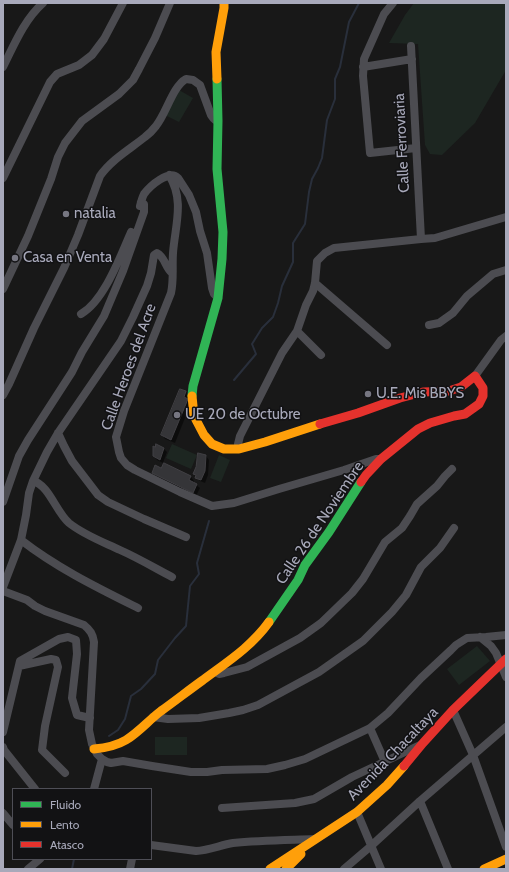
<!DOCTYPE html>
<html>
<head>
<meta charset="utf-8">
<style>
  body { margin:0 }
  #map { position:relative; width:509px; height:872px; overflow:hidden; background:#181818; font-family:Cabin,sans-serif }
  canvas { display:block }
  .frame { position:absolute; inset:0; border:4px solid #a8a9ba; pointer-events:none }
  .legend { position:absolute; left:12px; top:788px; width:140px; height:72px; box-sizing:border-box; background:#121214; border:1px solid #4e4e56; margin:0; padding:5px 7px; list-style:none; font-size:12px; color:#a8a9ba }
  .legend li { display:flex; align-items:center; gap:8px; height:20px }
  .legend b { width:20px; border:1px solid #4e4e56 }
</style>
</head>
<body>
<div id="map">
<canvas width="509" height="872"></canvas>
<div class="frame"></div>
<ul class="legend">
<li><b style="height:5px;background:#30b455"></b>Fluido</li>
<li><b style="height:5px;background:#ff9f0a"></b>Lento</li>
<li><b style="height:5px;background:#e5322d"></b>Atasco</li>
</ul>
</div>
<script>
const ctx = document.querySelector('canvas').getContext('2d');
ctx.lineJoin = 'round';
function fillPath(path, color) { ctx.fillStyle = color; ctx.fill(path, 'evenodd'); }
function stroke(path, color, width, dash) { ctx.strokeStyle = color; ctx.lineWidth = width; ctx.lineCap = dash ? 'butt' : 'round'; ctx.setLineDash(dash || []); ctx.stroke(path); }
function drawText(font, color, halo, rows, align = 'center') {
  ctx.font = font + ' Cabin,sans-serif'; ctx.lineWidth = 3; ctx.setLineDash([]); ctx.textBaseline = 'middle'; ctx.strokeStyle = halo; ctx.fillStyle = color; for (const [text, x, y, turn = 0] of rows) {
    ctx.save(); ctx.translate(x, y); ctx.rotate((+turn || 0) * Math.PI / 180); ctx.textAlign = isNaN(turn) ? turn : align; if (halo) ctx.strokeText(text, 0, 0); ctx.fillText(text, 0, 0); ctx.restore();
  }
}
fillPath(new Path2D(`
  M 414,3 L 506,3 L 506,70 L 475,123 L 442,155 L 430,154 L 425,145 L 418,44 L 389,43 L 405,15 Z
  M 179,90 L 193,98 L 179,122 L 165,115 Z
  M 172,444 L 197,455 L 191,469 L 166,458 Z
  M 219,455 L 230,460 L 221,482 L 210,478 Z
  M 477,646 L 490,661 L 459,685 L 447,669 Z
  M 155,737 L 187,737 L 187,755 L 155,755 Z`), '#1d2621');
fillPath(new Path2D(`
  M 186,392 L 189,396 L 191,403 L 175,443 L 165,439 L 162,435 Z
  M 164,449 L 167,452 L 163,463 L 157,460 L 154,456 Z
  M 206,456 L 209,460 L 208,475 L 205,483 L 200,481 L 194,474 Z
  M 164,464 L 191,477 L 194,481 L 194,483 L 200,488 L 196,496 L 157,477 L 153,473 L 162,470 Z`), '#0007');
stroke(new Path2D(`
  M 234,380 L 256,354 L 252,344 L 262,328 L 273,317 L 278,303 L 282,286 L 293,262 L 293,243 L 305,224 L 309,192 L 312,179 L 318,168 L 322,158 L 327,120 L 335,99 L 335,79 L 340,67 L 349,22 L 359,3
  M 109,736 L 118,730 L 125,719 L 131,696 L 141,689 L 155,674 L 158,660 L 175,638 L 186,626 L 190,586 L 199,574 L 197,563 L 209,521
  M 72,869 L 74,859`), '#292f3b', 2);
const building = new Path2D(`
  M 180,389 L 186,391 L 184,397 L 188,399 L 171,440 L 161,435 Z
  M 156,444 L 164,448 L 160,460 L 153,456 L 153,446 L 155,447 Z
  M 198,453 L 206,455 L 205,471 L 201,480 L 195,478 L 196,475 L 193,474 L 196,467 Z
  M 164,463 L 191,476 L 189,480 L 197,484 L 193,493 L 152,473 L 155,465 L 161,468 Z`);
fillPath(building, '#353538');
stroke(building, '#414044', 1);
stroke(new Path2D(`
  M 393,3 L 384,14 L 364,59 L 363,76 L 370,153 L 416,148
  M 411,46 L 421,239
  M 3,67 C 14,45 24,20 43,3
  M 363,67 L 412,59
  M 169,175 C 185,200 175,226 173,253 C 172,266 174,280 171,293 L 124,411 L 116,437 L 119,452 L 121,458 L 127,465 L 135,470 L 180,492 L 212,506 L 234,503 L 279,489 L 344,470 L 376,459 L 381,459
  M 3,178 L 50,82 L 57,74 L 79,65 L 92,55 L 104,39 L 123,3
  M 140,206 C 141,202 142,198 144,194 C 150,186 169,169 178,178 L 189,195 L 196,212 L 200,231 L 207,253 L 212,288 L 214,294 L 218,298
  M 315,283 L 387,345
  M 3,289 L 28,236 L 51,179 L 58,157 L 65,143 L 82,121 L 119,94 L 133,80 L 139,69 L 155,38 L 170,3
  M 81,314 C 104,301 120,257 131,232
  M 429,325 L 439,323 L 453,313 L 467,296 L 493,274 L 506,270
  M 297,331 L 321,355
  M 475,376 L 501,340 L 506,336
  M 3,395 L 9,384 L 34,328 L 64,268 L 78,235 L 100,176 C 111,160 130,149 145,137 C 149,134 153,130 156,126 C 166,114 173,86 186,79 L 193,80 L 200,85 L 211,115 C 213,118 214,121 218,121
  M 58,433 L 64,446 L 72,461 L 98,495 L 108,502 L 144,519 L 186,537
  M 239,449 L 238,444 L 240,436 L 282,353 L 297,331 L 306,305 L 313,291 L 315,283 L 317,261 L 325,253 L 334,248 L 421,239 L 435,238 L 506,217
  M 33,481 C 49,485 56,512 69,523 C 84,535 103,542 120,550 C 138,558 155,568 172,577
  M 3,502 L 19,456 L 28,440 L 72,372 L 82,352 L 104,316 L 123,271 L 144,212 L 144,204 L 141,202
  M 21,540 C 57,568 98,588 138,608
  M 3,587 L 21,540 L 26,515 L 29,493 L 33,481 L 47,452 L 58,433 L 121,341 L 133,317 L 147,286 L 151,273 L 154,255 L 157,253 C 165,257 165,267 172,273
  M 3,591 L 27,600 L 35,606 L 45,611 L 84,625 C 90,630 93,634 94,642 L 89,730 L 92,744 L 97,754 L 102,759 L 107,762 L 111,763 L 123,761 L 152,766 L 191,772 L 207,772 L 222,770 L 267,769 L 285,765 L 305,759 L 370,728 L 388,713 L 421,678 L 451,650 L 456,645 L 467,638 L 486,637 L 506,635
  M 480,637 L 491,646 L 496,653 L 506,677
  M 19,666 L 51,659 L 56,660 L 58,667 L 45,726 L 42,750 L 65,773
  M 215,672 L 219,674 L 224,673 L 247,667 L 300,638 L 321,623 L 352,593 L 363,579 L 385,542 L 402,528 L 410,516 L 417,504 L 437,486 L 445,476 L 452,469
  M 453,710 L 473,755 L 506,847
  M 153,717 L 168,719 L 199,718 L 229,713 L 243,710 L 258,705 L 319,672 L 363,641 L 392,612 L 406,595 L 421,567 L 440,548 L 454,528
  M 370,728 L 385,762
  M 3,732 L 20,661 L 59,639 L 68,637 L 76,640 L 77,654 L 72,698 L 77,715 L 90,718
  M 3,747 L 4,750 L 35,789
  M 94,789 L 102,759
  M 420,801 L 448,869
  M 222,808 L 295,803 L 314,799 L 352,777 L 420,745
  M 357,812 L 381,869
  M 3,813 L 13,825
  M 151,845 L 196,851 C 209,850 221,845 233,843 C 260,840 288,840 315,839
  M 28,869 L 40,859
  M 130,869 L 132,859
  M 344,869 L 371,846 L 420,801 L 506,727`), '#4c4c51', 8);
stroke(new Path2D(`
  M 192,396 L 193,386 L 218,298 L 222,259 L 223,232 L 217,169 L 218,121 L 217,79
  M 269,622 L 298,580 L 305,565 L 329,532 L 361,482`), '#30b455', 9);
stroke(new Path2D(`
  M 217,79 L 216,52 L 224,8 L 224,3
  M 192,396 L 194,416 L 204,435 L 212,444 L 224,449 L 239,449 L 265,442 L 320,424
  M 94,749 C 105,748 116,746 126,740 C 139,732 149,720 161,711 C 175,701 189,690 203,680 C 227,662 251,647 269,622
  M 270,869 L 357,812 L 387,785 L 404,766
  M 286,869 L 301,854
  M 484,869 L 506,859`), '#ff9f0a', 9);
stroke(new Path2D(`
  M 320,424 L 358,413 L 400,398 L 423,392 L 449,391 L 461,387 L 475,376 L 483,388 L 483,396 L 479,404 L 465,414 L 454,416 L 430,423 L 418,429 L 381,459 L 366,475 L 361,482
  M 404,766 L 423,743 L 453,710 L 506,659`), '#e5322d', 9);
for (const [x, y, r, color] of [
  [66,214,4,"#767681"],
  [15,258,4,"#767681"],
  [368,394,4,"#767681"],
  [177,415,4,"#767681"]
]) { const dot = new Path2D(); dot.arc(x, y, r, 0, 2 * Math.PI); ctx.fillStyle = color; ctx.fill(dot); stroke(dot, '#121214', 1.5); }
drawText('15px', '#a8a9ba', '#121214', [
  ["Calle Ferroviaria",402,143,-93],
  ["Calle Heroes del Acre",129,367,-70],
  ["Calle 26 de Noviembre",320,523,-56],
  ["Avenida Chacaltaya",393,754,-46]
]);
drawText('15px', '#a8a9ba', '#121214', [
  ["natalia",74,214],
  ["Casa en Venta",23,258],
  ["U.E. Mis BBYS",376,394],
  ["UE 20 de Octubre",185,415]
], 'left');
</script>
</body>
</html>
